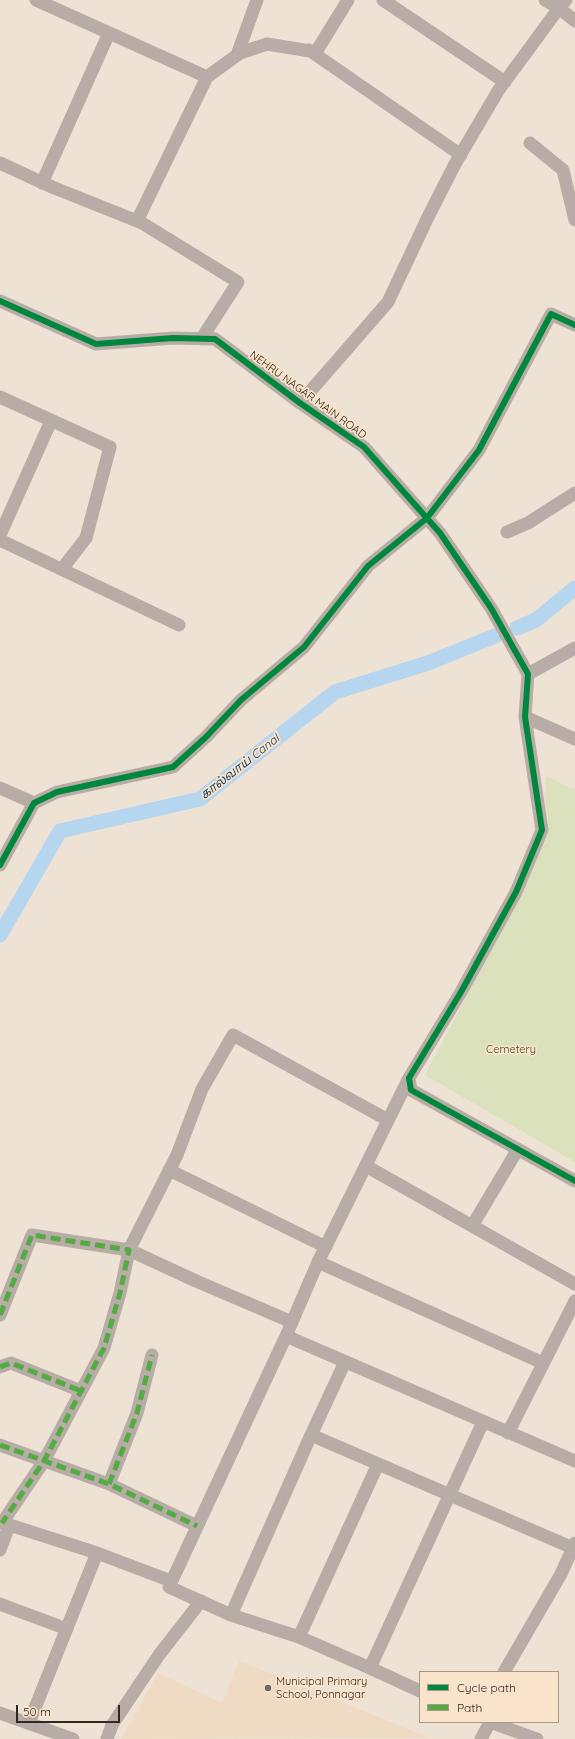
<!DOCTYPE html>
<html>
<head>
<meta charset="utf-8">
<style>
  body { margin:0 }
  #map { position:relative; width:575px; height:1739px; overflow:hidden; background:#eee2d4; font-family:Quicksand,sans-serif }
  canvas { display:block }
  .legend { position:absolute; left:419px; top:1671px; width:140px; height:52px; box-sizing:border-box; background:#f9e3ca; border:1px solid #a99886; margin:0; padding:5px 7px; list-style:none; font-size:12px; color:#31281f }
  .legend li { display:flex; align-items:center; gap:8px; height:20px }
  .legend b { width:20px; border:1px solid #a99886 }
  .scale { position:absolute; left:16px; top:1705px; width:104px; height:18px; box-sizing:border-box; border:2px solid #31281f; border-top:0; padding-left:5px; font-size:12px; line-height:14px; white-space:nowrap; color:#31281f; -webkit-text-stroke:3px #f9e3ca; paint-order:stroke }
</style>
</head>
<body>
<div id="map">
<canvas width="575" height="1739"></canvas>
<ul class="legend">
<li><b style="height:5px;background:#00873e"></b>Cycle path</li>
<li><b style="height:5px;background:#54aa43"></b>Path</li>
</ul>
<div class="scale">50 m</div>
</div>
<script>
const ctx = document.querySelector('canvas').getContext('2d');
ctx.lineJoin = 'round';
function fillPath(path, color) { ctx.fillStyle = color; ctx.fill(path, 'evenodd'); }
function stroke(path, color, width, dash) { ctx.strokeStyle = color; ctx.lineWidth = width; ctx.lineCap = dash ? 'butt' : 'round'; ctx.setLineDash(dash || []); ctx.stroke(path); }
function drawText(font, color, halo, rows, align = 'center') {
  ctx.font = font + ' Quicksand,"Noto Sans Tamil",sans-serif'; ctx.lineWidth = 3.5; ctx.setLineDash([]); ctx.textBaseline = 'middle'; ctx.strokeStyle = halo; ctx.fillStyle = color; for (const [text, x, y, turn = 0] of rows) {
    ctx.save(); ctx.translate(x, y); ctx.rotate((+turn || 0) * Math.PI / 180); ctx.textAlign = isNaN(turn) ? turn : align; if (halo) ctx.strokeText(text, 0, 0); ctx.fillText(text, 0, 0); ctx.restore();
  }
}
fillPath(new Path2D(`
  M 239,1661 L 240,1661 L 430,1738 L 121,1739 L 158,1673 L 222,1703 Z`), '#efdbc4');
fillPath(new Path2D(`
  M 546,776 L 573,789 L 575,786 L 575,1162 L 425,1075 L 527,882 L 549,827 L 545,799 Z`), '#dbe1bc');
stroke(new Path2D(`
  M 517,628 L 536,620 L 575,588
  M 0,935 L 60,831 L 200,799 L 335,692 L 428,663 L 495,636`), '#b6d5ee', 15);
stroke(new Path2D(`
  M 36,0 L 207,77 L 137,221
  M 383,0 L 505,82
  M 545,0 L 559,8 L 566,0
  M 309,50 L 461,155
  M 237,55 L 257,0
  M 207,77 L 240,53 L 267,44 L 316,52 L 348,0
  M 530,143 L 563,170 L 575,220
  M 0,163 L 52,187 L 142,223 L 238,282 L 202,338
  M 42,183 L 109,33
  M 0,301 L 96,344 L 173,338 L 215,339 L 300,403 L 364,447 L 440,533 L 491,608 L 528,674
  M 0,397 L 110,447 L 86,538 L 62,569
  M 300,403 L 388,302 L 428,217 L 455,164 L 498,91 L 559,8 L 575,21
  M 507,532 L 528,523 L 575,493
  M 0,535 L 51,421
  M 0,540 L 179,625
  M 528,674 L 525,717 L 542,830 L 516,892 L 461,992 L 409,1078 L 411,1090 L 575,1181
  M 528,674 L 575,648
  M 525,717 L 575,739
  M 0,788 L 34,803
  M 0,865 L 34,803 L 57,792 L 173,767 L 206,737 L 241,700 L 304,647 L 368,566 L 427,518 L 479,450 L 551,314 L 575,325
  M 409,1078 L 318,1262 L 286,1336 L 575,1461
  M 366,1166 L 575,1284
  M 169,1170 L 326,1247
  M 472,1226 L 518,1149
  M 318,1262 L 543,1363
  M 0,1315 L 32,1235 L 129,1250 L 120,1293 L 104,1348 L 44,1461 L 2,1523
  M 292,1322 L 196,1281 L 129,1250 L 177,1155 L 202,1089 L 233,1035 L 388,1120
  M 286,1336 L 169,1587 L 231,1615 L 311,1435
  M 345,1362 L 311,1435 L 573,1548
  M 0,1367 L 11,1363 L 81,1391
  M 508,1433 L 575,1301
  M 0,1445 L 109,1484 L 197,1526
  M 109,1484 L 137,1413 L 152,1355
  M 0,1522 L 97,1553 L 171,1581
  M 0,1550 L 9,1526
  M 0,1604 L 67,1629
  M 231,1615 L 299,1637
  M 370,1668 L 299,1637 L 378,1464
  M 504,1672 L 561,1574 L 575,1543
  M 420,1691 L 370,1668 L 483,1422
  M 0,1713 L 73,1739
  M 490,1722 L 537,1739
  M 29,1723 L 97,1553
  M 107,1739 L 112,1725 L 159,1655 L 201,1601
  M 481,1739 L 490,1722`), '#b8aca6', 13);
stroke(new Path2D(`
  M 0,1315 L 32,1235 L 129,1250 L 120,1293 L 104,1348 L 44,1461 L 2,1523
  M 0,1367 L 11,1363 L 81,1391
  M 0,1445 L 109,1484 L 197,1526
  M 109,1484 L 137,1413 L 152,1355`), '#54aa43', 5, [10, 5]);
stroke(new Path2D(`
  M 0,301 L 96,344 L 173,338 L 215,339 L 300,403 L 364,447 L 440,533 L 491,608 L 528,674 L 525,717 L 542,830 L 516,892 L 461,992 L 409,1078 L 411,1090 L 575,1181
  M 0,865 L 34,803 L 57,792 L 173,767 L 206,737 L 241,700 L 304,647 L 368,566 L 427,518 L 479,450 L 551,314 L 575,325`), '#00873e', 6);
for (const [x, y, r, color] of [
  [268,1688,4,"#73695e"]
]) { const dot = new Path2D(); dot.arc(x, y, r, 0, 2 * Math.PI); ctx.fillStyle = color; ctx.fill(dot); stroke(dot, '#f9e3ca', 1.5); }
drawText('11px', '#31281f', '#f9e3ca', [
  ["NEHRU NAGAR MAIN ROAD",308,395,36]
]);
drawText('11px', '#3d4c1a', '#f9e3ca', [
  ["Cemetery",511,1050]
]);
drawText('11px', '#31281f', '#f9e3ca', [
  ["Municipal Primary",276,1682],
  ["School, Ponnagar",276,1695]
], 'left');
drawText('italic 12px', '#0f3e5f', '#f9e3ca', [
  ["கால்வாய் Canal",240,767,-38]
]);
</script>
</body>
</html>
